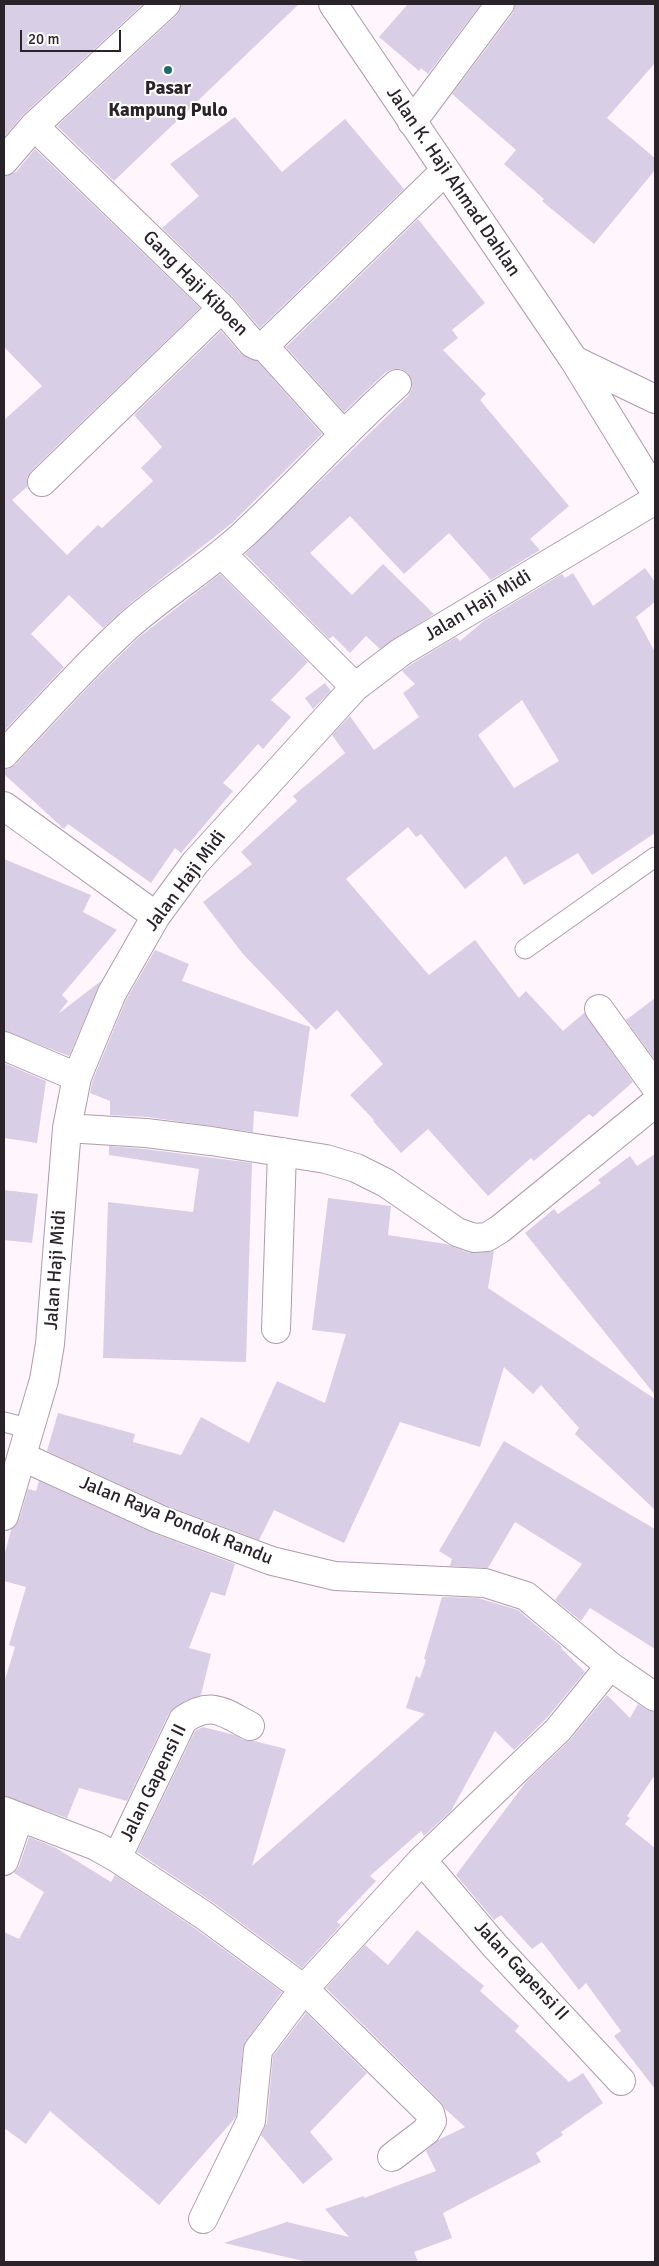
<!DOCTYPE html>
<html>
<head>
<meta charset="utf-8">
<style>
  body { margin:0 }
  #map { position:relative; width:659px; height:2266px; overflow:hidden; background:#fff6fd; font-family:Signika,sans-serif }
  canvas { display:block }
  .frame { position:absolute; inset:0; border:5px solid #2b232a; pointer-events:none }
  .scale { position:absolute; left:20px; top:30px; width:101px; height:22px; box-sizing:border-box; border:2px solid #2b232a; border-top:0; padding-left:6px; font-size:15px; line-height:18px; white-space:nowrap; color:#2b232a; -webkit-text-stroke:4px #fff; paint-order:stroke }
</style>
</head>
<body>
<div id="map">
<canvas width="659" height="2266"></canvas>
<div class="frame"></div>
<div class="scale">20 m</div>
</div>
<script>
const ctx = document.querySelector('canvas').getContext('2d');
ctx.lineJoin = 'round';
function fillPath(path, color) { ctx.fillStyle = color; ctx.fill(path, 'evenodd'); }
function stroke(path, color, width, dash) { ctx.strokeStyle = color; ctx.lineWidth = width; ctx.lineCap = dash ? 'butt' : 'round'; ctx.setLineDash(dash || []); ctx.stroke(path); }
function drawText(font, color, halo, rows, align = 'center') {
  ctx.font = font + ' Signika,sans-serif'; ctx.lineWidth = 4; ctx.setLineDash([]); ctx.textBaseline = 'middle'; ctx.strokeStyle = halo; ctx.fillStyle = color; for (const [text, x, y, turn = 0] of rows) {
    ctx.save(); ctx.translate(x, y); ctx.rotate((+turn || 0) * Math.PI / 180); ctx.textAlign = isNaN(turn) ? turn : align; if (halo) ctx.strokeText(text, 0, 0); ctx.fillText(text, 0, 0); ctx.restore();
  }
}
fillPath(new Path2D(`
  M 4,4 L 143,4 L 23,115 L 4,137 Z
  M 181,4 L 299,4 L 114,181 L 57,126 L 177,15 Z
  M 408,4 L 481,4 L 428,74 L 421,68 L 419,71 L 379,37 Z
  M 515,4 L 655,4 L 655,63 L 607,118 L 655,158 L 655,170 L 594,244 L 542,201 L 544,199 L 504,164 L 516,150 L 452,94 L 513,13 Z
  M 235,117 L 282,172 L 345,119 L 404,189 L 260,328 L 233,297 L 162,228 L 199,196 L 170,164 Z
  M 35,149 L 200,308 L 31,471 L 27,478 L 27,487 L 12,500 L 67,555 L 98,525 L 102,528 L 153,481 L 141,468 L 162,447 L 134,415 L 221,331 L 240,353 L 257,361 L 322,434 L 232,523 L 132,602 L 103,628 L 69,595 L 31,634 L 64,667 L 4,731 L 4,420 L 42,386 L 4,347 L 4,176 L 16,172 Z
  M 418,219 L 485,303 L 452,330 L 458,338 L 443,350 L 486,394 L 480,400 L 569,506 L 530,539 L 540,550 L 491,580 L 449,533 L 404,574 L 350,516 L 310,553 L 352,595 L 383,564 L 434,614 L 380,649 L 366,636 L 350,653 L 333,636 L 329,639 L 245,554 L 408,396 L 412,389 L 412,381 L 408,373 L 401,369 L 393,369 L 386,372 L 344,412 L 286,347 Z
  M 645,568 L 655,582 L 655,602 L 636,617 L 655,652 L 655,833 L 592,875 L 578,853 L 524,885 L 506,856 L 465,889 L 421,834 L 416,837 L 408,827 L 346,879 L 429,975 L 475,940 L 519,998 L 526,991 L 563,1031 L 584,1013 L 633,1082 L 593,1117 L 589,1114 L 534,1161 L 531,1158 L 488,1196 L 428,1129 L 401,1153 L 373,1121 L 374,1120 L 350,1095 L 383,1064 L 337,1010 L 316,1030 L 243,954 L 203,902 L 252,864 L 241,852 L 297,801 L 293,796 L 345,753 L 332,735 L 350,716 L 374,750 L 419,717 L 403,693 L 415,684 L 402,671 L 410,665 L 456,637 L 460,641 L 485,620 L 562,574 L 565,578 L 573,573 L 593,606 ZM 522,700 L 559,761 L 514,788 L 478,735 Z
  M 220,574 L 308,662 L 271,700 L 291,717 L 263,749 L 258,744 L 223,783 L 233,791 L 181,853 L 175,848 L 151,883 L 68,824 L 64,829 L 4,774 L 4,769 L 15,765 L 92,683 L 138,638 Z
  M 325,683 L 331,691 L 313,709 L 305,698 Z
  M 4,859 L 91,895 L 83,912 L 117,930 L 62,995 L 68,1001 L 58,1014 L 101,981 L 69,1056 L 4,1031 Z
  M 155,950 L 189,964 L 182,981 L 310,1027 L 298,1117 L 254,1111 L 253,1132 L 148,1117 L 110,1115 L 110,1101 L 90,1093 L 92,1082 L 126,1000 Z
  M 655,998 L 655,1060 L 626,1020 Z
  M 4,1063 L 46,1081 L 37,1143 L 4,1138 Z
  M 109,1146 L 145,1149 L 252,1163 L 246,1362 L 103,1358 L 108,1202 L 193,1212 L 199,1169 L 109,1155 Z
  M 655,1154 L 655,1395 L 525,1233 L 554,1209 L 558,1214 L 601,1183 L 598,1180 L 630,1156 L 637,1166 Z
  M 4,1190 L 38,1194 L 32,1243 L 4,1240 Z
  M 328,1198 L 391,1206 L 388,1235 L 446,1244 L 469,1253 L 494,1251 L 488,1288 L 655,1399 L 655,1510 L 575,1434 L 579,1428 L 541,1385 L 533,1394 L 504,1367 L 480,1447 L 400,1422 L 344,1543 L 274,1510 L 259,1540 L 165,1505 L 47,1451 L 58,1413 L 135,1434 L 133,1442 L 181,1455 L 201,1417 L 249,1443 L 277,1381 L 325,1403 L 346,1334 L 312,1330 Z
  M 504,1441 L 655,1529 L 655,1649 L 590,1608 L 581,1621 L 555,1600 L 582,1564 L 515,1522 L 488,1568 L 450,1566 L 452,1559 L 439,1551 Z
  M 39,1481 L 153,1533 L 235,1564 L 225,1596 L 211,1592 L 189,1648 L 211,1654 L 201,1695 L 185,1701 L 169,1713 L 127,1801 L 79,1788 L 67,1818 L 4,1796 L 4,1683 L 15,1647 L 9,1645 L 26,1587 L 4,1581 L 4,1556 L 11,1530 L 19,1520 L 28,1489 L 36,1491 Z
  M 442,1597 L 478,1598 L 518,1610 L 562,1647 L 561,1648 L 585,1672 L 546,1719 L 514,1750 L 495,1731 L 451,1811 L 424,1836 L 421,1831 L 370,1876 L 376,1881 L 337,1922 L 341,1925 L 302,1968 L 214,1903 L 137,1852 L 195,1731 L 203,1727 L 235,1735 L 243,1740 L 254,1741 L 286,1749 L 252,1866 L 425,1714 L 406,1708 L 416,1676 L 420,1678 L 426,1660 L 424,1659 Z
  M 607,1695 L 630,1718 L 638,1704 L 647,1710 L 655,1712 L 655,1775 L 627,1816 L 630,1818 L 625,1824 L 655,1848 L 655,2089 L 614,2036 L 621,2031 L 586,1983 L 579,1990 L 542,1942 L 532,1949 L 501,1915 L 494,1920 L 456,1875 L 526,1782 L 569,1741 Z
  M 29,1837 L 56,1848 L 111,1882 L 115,1875 L 196,1929 L 282,1992 L 246,2041 L 243,2048 L 236,2117 L 159,2205 L 50,2111 L 26,2144 L 4,2128 L 4,1932 L 19,1939 L 44,1892 L 14,1873 L 19,1866 Z
  M 417,1930 L 484,1986 L 480,1991 L 519,2026 L 515,2031 L 569,2082 L 583,2073 L 603,2103 L 561,2132 L 563,2135 L 536,2153 L 541,2162 L 443,2213 L 452,2238 L 414,2252 L 418,2262 L 308,2262 L 224,2243 L 287,2222 L 349,2237 L 325,2209 L 364,2196 L 364,2198 L 436,2171 L 426,2151 L 438,2140 L 465,2127 L 445,2109 L 441,2102 L 326,1988 L 365,1945 L 388,1965 Z
  M 306,2013 L 367,2073 L 310,2132 L 333,2159 L 303,2184 L 261,2135 L 267,2123 L 273,2056 Z`), '#d8cee5');
const lane = new Path2D(`
  M 525,949 L 655,857
  M 4,1422 L 31,1429`);
const street = new Path2D(`
  M 412,122 L 500,4
  M 34,126 L 222,308 L 252,343 L 258,346 L 264,346 L 445,171
  M 4,161 L 34,126 L 166,4
  M 264,346 L 344,435
  M 42,482 L 222,308
  M 222,554 L 355,687
  M 4,754 C 44,712 85,665 128,626 C 165,593 207,568 243,535 C 296,486 343,432 397,384
  M 4,806 L 156,916
  M 599,1009 L 655,1086
  M 4,1046 L 77,1077
  M 67,1128 L 146,1133 L 211,1141 L 326,1159 L 356,1168 L 386,1183 L 457,1232 L 474,1238 L 487,1237 L 500,1229 L 655,1103
  M 276,1329 L 282,1152
  M 23,1457 L 159,1519 L 272,1561 L 335,1576 L 485,1583 L 526,1596 L 610,1666 L 655,1697
  M 4,1516 L 44,1380 L 50,1344 L 67,1128 L 77,1077 L 112,993 L 156,916 L 195,863 L 355,687 L 401,652 L 655,500
  M 4,1811 L 96,1846 L 117,1858 L 205,1916 L 304,1989 L 430,2113 L 432,2121 L 426,2131 L 392,2157
  M 117,1858 L 183,1720 C 211,1700 223,1712 250,1726
  M 422,1860 L 495,1946 L 621,2081
  M 4,1861 L 19,1817
  M 203,2219 L 251,2121 L 258,2050 L 304,1989 L 422,1860 L 558,1730 L 610,1666`);
const secondary = new Path2D(`
  M 333,4 L 574,360 L 655,492
  M 574,360 L 655,399`);
stroke(lane, '#af9bab', 21);
stroke(street, '#af9bab', 30);
stroke(secondary, '#af9bab', 30);
stroke(lane, '#fff', 19);
stroke(street, '#fff', 28);
stroke(secondary, '#fff', 28);
for (const [x, y, r, color] of [
  [168,70,5,"#1f6a71"]
]) { const dot = new Path2D(); dot.arc(x, y, r, 0, 2 * Math.PI); ctx.fillStyle = color; ctx.fill(dot); stroke(dot, '#fff', 2); }
drawText('bold 19px', '#2b232a', '#fff', [
  ["Pasar",168,89],
  ["Kampung Pulo",168,111]
]);
drawText('19px', '#2b232a', '#fff', [
  ["Jalan K. Haji Ahmad Dahlan",453,182,56],
  ["Gang Haji Kiboen",195,284,45],
  ["Jalan Haji Midi",478,606,-31],
  ["Jalan Haji Midi",186,881,-53],
  ["Jalan Haji Midi",56,1270,-86],
  ["Jalan Raya Pondok Randu",176,1521,22],
  ["Jalan Gapensi II",154,1783,-64],
  ["Jalan Gapensi II",521,1971,47]
]);
</script>
</body>
</html>
